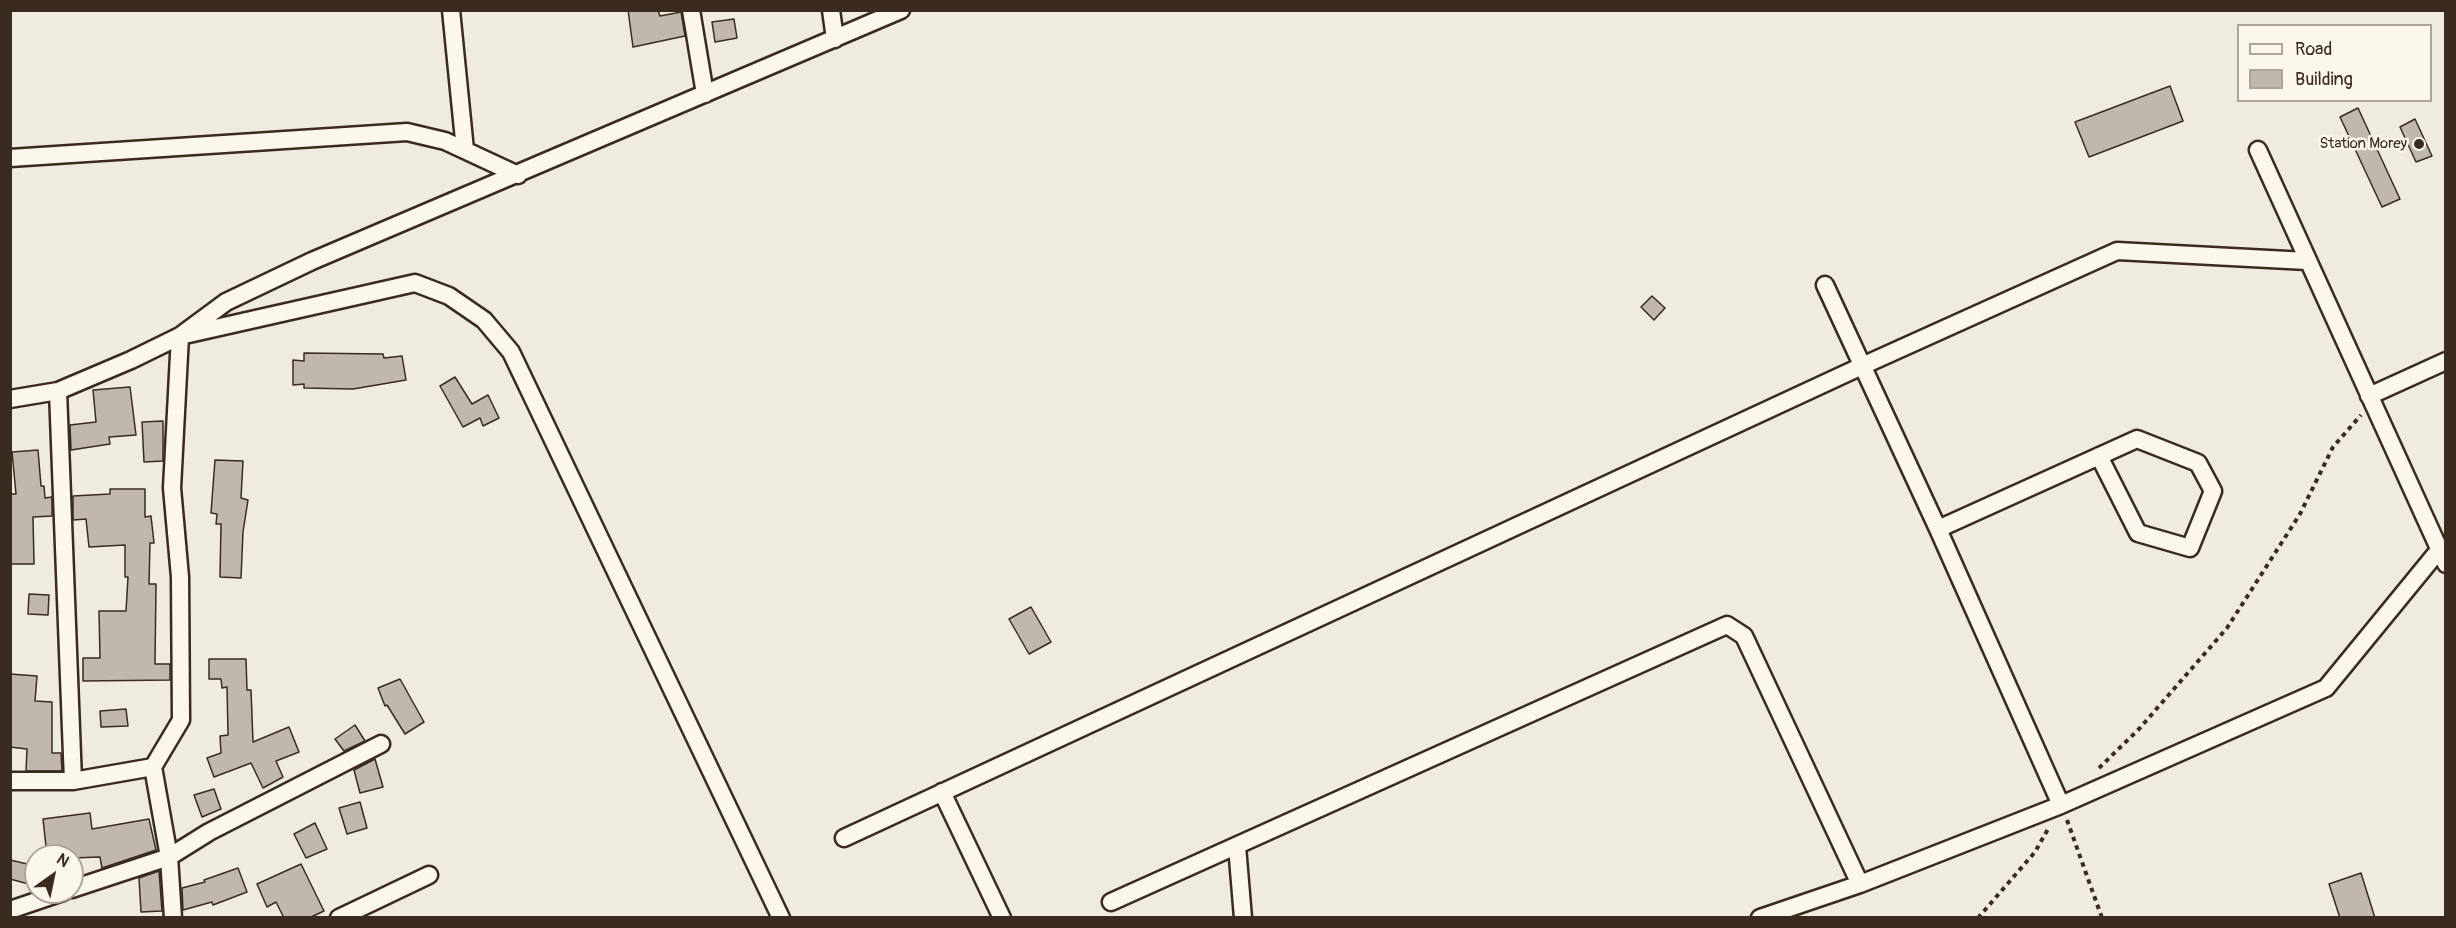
<!DOCTYPE html>
<html>
<head>
<meta charset="utf-8">
<style>
  body { margin:0 }
  #map { position:relative; width:2456px; height:928px; overflow:hidden; background:#f0ebe0; font-family:Pangolin,sans-serif }
  canvas { display:block }
  .frame { position:absolute; inset:0; border:12px solid #3b2a1e; pointer-events:none }
  .legend { position:absolute; left:2237px; top:24px; width:195px; height:78px; box-sizing:border-box; background:#fbf7ec; border:2px solid #aea59a; margin:0; padding:8px 10px; list-style:none; font-size:18px; color:#3b2a1e }
  .legend li { display:flex; align-items:center; gap:12px; height:30px }
  .legend b { width:30px; border:2px solid #aea59a }
  .north { position:absolute; left:24px; top:844px; width:60px; height:60px; box-sizing:border-box; background:#fbf7ec; border:2px solid #aea59a; border-radius:50%; rotate:33deg; font-size:16px; font-weight:700; line-height:24px; text-align:center; color:#3b2a1e }
  .north::after { content:''; display:block; margin:auto; width:21px; height:27px; background:#3b2a1e; clip-path:polygon(50% 0,100% 100%,50% 72%,0 100%) }
</style>
</head>
<body>
<div id="map">
<canvas width="2456" height="928"></canvas>
<div class="frame"></div>
<ul class="legend">
<li><b style="height:8px;background:#fbf7ec"></b>Road</li>
<li><b style="height:16px;background:#c0b8ad"></b>Building</li>
</ul>
<div class="north">N</div>
</div>
<script>
const ctx = document.querySelector('canvas').getContext('2d');
ctx.lineJoin = 'round';
function fillPath(path, color) { ctx.fillStyle = color; ctx.fill(path, 'evenodd'); }
function stroke(path, color, width, dash) { ctx.strokeStyle = color; ctx.lineWidth = width; ctx.lineCap = dash ? 'butt' : 'round'; ctx.setLineDash(dash || []); ctx.stroke(path); }
function drawText(font, color, halo, rows, align = 'center') {
  ctx.font = font + ' Pangolin,sans-serif'; ctx.lineWidth = 5; ctx.setLineDash([]); ctx.textBaseline = 'middle'; ctx.strokeStyle = halo; ctx.fillStyle = color; for (const [text, x, y, turn = 0] of rows) {
    ctx.save(); ctx.translate(x, y); ctx.rotate((+turn || 0) * Math.PI / 180); ctx.textAlign = isNaN(turn) ? turn : align; if (halo) ctx.strokeText(text, 0, 0); ctx.fillText(text, 0, 0); ctx.restore();
  }
}
const building = new Path2D(`
  M 628,10 L 658,10 L 660,16 L 681,12 L 685,36 L 633,47 Z
  M 734,19 L 737,38 L 715,42 L 712,22 Z
  M 2170,86 L 2183,121 L 2089,157 L 2075,122 Z
  M 2358,108 L 2400,199 L 2382,207 L 2340,117 Z
  M 2415,119 L 2432,156 L 2416,162 L 2400,127 Z
  M 1652,296 L 1665,308 L 1654,320 L 1641,307 Z
  M 304,353 L 383,354 L 384,358 L 402,356 L 406,380 L 353,389 L 304,388 L 304,384 L 293,385 L 293,360 L 304,361 Z
  M 455,377 L 472,404 L 488,395 L 499,418 L 483,426 L 480,418 L 463,427 L 440,386 Z
  M 130,387 L 136,435 L 109,437 L 110,444 L 71,450 L 70,425 L 96,422 L 93,390 Z
  M 163,421 L 163,461 L 144,462 L 142,422 Z
  M 38,450 L 41,486 L 44,486 L 45,498 L 52,497 L 52,516 L 33,517 L 34,564 L 10,564 L 10,494 L 16,494 L 12,452 Z
  M 215,460 L 243,461 L 241,498 L 248,500 L 243,532 L 241,578 L 220,577 L 221,524 L 216,524 L 217,514 L 211,513 Z
  M 110,489 L 145,489 L 145,517 L 151,516 L 154,543 L 150,543 L 149,584 L 156,584 L 155,664 L 170,664 L 170,680 L 83,681 L 83,658 L 100,658 L 99,611 L 126,611 L 128,577 L 125,577 L 125,545 L 89,547 L 86,519 L 73,520 L 73,496 L 110,494 Z
  M 29,594 L 49,595 L 48,615 L 28,614 Z
  M 1031,607 L 1051,642 L 1029,654 L 1009,619 Z
  M 209,659 L 246,659 L 247,690 L 251,690 L 253,742 L 289,727 L 299,752 L 276,761 L 283,777 L 263,788 L 251,763 L 214,777 L 207,758 L 221,753 L 220,736 L 228,735 L 227,687 L 222,688 L 221,679 L 209,679 Z
  M 10,674 L 37,676 L 35,701 L 52,702 L 52,753 L 61,753 L 62,771 L 26,771 L 27,749 L 10,747 Z
  M 400,679 L 424,722 L 405,734 L 387,705 L 385,706 L 378,688 Z
  M 126,709 L 128,726 L 101,727 L 100,711 Z
  M 355,725 L 365,741 L 344,751 L 335,739 Z
  M 375,759 L 383,787 L 360,793 L 354,770 Z
  M 214,789 L 221,809 L 202,817 L 194,795 Z
  M 360,802 L 367,828 L 347,834 L 339,808 Z
  M 90,813 L 92,829 L 149,819 L 156,850 L 102,868 L 100,857 L 72,858 L 72,856 L 47,856 L 43,819 Z
  M 315,823 L 327,849 L 306,858 L 294,834 Z
  M 10,860 L 36,866 L 36,886 L 10,879 Z
  M 301,864 L 324,911 L 309,918 L 284,918 L 276,902 L 267,907 L 257,884 Z
  M 238,868 L 247,892 L 213,905 L 212,902 L 183,910 L 182,888 L 205,882 L 204,880 Z
  M 159,871 L 162,911 L 141,912 L 139,878 Z
  M 2361,873 L 2375,918 L 2340,918 L 2329,884 Z`);
fillPath(building, '#c0b8ad');
stroke(building, '#3b2a1e', 1.5);
const street = new Path2D(`
  M 451,10 L 465,150
  M 691,10 L 705,94
  M 831,10 L 835,39
  M 2258,150 L 2446,564
  M 10,158 L 407,132 L 445,141 L 518,175
  M 1825,285 L 1938,529 L 2061,805
  M 58,391 L 73,781
  M 2369,396 L 2446,361
  M 10,399 L 58,391 L 131,360 L 180,336 L 226,302 L 312,261 L 901,10
  M 1938,529 L 2137,439 L 2198,463 L 2213,491 L 2190,548 L 2138,533 L 2099,456
  M 153,767 L 181,720 L 180,577 L 172,488 L 180,336 L 415,283 L 449,296 L 484,320 L 511,352 L 781,918
  M 10,781 L 73,781 L 153,767 L 169,857 L 173,918
  M 942,792 L 1002,918
  M 844,838 L 1862,366 L 2117,251 L 2307,261
  M 1237,846 L 1243,918
  M 72,889 L 169,857 L 209,832 L 381,744
  M 1111,902 L 1727,625 L 1744,636 L 1860,884
  M 10,910 L 63,892
  M 339,918 L 429,875
  M 1760,918 L 1860,884 L 2061,805 L 2326,688 L 2439,550`);
stroke(street, '#3b2a1e', 21);
stroke(new Path2D(`
  M 2099,768 L 2139,729 L 2227,628 L 2300,514 L 2333,447 L 2361,415
  M 2067,820 L 2102,918
  M 1978,918 L 2035,852 L 2048,829`), '#3b2a1e', 4, [4.5, 4.5]);
stroke(street, '#fbf7ec', 16);
for (const [x, y, r, color] of [
  [2419,144,6,"#3b2a1e"]
]) { const dot = new Path2D(); dot.arc(x, y, r, 0, 2 * Math.PI); ctx.fillStyle = color; ctx.fill(dot); stroke(dot, '#fbf7ec', 2); }
drawText('15px', '#3b2a1e', '#fbf7ec', [
  ["Station Morey",2407,144]
], 'right');
</script>
</body>
</html>
